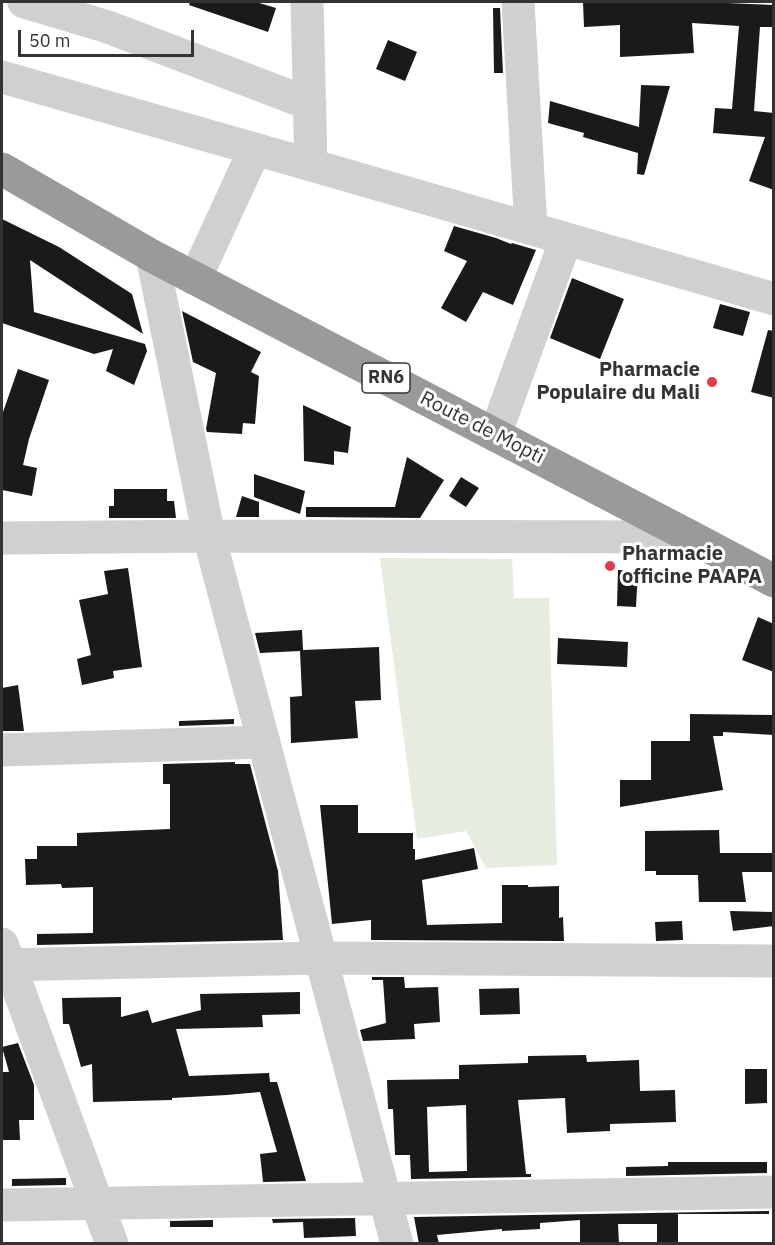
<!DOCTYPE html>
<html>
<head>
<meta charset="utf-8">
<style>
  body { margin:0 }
  #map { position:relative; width:775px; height:1245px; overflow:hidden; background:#fff; font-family:"IBM Plex Sans",sans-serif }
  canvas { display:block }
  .frame { position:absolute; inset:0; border:3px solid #333; pointer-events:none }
  .scale { position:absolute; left:18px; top:30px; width:176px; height:27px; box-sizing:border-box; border:3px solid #333; border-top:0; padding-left:8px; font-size:18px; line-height:21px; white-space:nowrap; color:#333; -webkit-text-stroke:4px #fff; paint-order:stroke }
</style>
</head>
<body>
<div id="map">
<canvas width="775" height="1245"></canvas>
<div class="frame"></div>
<div class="scale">50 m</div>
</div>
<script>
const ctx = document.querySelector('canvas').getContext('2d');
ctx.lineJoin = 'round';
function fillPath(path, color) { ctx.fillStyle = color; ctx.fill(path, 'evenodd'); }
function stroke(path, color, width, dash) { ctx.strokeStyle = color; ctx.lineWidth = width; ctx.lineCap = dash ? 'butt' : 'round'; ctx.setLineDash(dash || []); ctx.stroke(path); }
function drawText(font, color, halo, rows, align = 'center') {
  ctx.font = font + ' "IBM Plex Sans",sans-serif'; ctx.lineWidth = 6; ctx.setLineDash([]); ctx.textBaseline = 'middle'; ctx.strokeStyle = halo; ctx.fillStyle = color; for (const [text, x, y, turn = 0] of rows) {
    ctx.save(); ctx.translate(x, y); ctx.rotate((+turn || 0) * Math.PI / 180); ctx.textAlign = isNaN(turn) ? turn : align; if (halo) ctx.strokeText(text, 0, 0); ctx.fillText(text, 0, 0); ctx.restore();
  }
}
fillPath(new Path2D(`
  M 380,558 L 512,559 L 514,598 L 549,598 L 557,865 L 486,868 L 466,831 L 417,839 Z`), '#e6ecdf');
fillPath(new Path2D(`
  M 190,2 L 256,2 L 276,8 L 268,32 L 189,5 Z
  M 583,2 L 703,2 L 774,5 L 774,27 L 760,27 L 754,111 L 774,113 L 774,190 L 749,181 L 765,137 L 713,133 L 715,108 L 732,109 L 739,26 L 692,23 L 694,53 L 620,57 L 620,25 L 584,27 Z
  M 493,8 L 500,8 L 503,73 L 494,73 Z
  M 388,40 L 417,52 L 405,81 L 376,69 Z
  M 641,85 L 670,86 L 644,175 L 637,174 L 638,153 L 583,137 L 584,133 L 548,123 L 550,101 L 639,127 Z
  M 2,219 L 59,247 L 132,294 L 143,334 L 30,260 L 34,312 L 145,344 L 147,351 L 134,385 L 106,371 L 113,349 L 94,354 L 2,323 Z
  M 454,226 L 496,238 L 511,244 L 512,243 L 536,250 L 513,305 L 483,292 L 466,322 L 441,308 L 467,261 L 444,251 Z
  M 572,278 L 624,299 L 600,359 L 550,338 Z
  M 720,304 L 750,312 L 743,336 L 713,328 Z
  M 182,311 L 261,352 L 251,372 L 259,376 L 255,424 L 243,423 L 242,434 L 207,432 L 206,429 L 216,373 L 193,362 Z
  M 768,330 L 774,331 L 774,398 L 751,392 Z
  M 18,369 L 49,380 L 29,439 L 23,465 L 37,468 L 32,496 L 2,490 L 2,415 Z
  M 303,405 L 351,427 L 348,453 L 334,451 L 334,465 L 304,461 Z
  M 407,457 L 444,480 L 420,518 L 306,517 L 306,507 L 395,507 Z
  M 254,474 L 305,491 L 300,514 L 254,497 Z
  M 461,477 L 479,488 L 466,507 L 449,496 Z
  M 114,489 L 167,489 L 167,501 L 174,501 L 176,518 L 109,518 L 109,506 L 114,506 Z
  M 242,496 L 259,502 L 259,517 L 236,517 Z
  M 128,568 L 142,667 L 113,671 L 114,678 L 82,685 L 77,659 L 91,655 L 79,600 L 108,594 L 104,571 Z
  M 618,570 L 638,571 L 636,607 L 617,606 Z
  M 758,617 L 774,624 L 774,672 L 742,660 Z
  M 302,630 L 303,650 L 379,647 L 381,700 L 355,701 L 358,738 L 291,743 L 290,697 L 302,696 L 300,651 L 260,653 L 255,633 Z
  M 558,638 L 628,642 L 627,667 L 557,664 Z
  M 18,685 L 24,731 L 2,731 L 2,688 Z
  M 690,714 L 774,715 L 774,735 L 723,732 L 723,736 L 713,736 L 723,790 L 620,807 L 620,780 L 651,780 L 651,741 L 690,741 Z
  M 234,719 L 234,724 L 179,726 L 179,721 Z
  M 235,762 L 235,764 L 250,764 L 278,871 L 283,940 L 37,945 L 37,934 L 93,933 L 93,887 L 62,888 L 61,884 L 26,885 L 25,859 L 37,859 L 37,846 L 77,846 L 77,833 L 170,829 L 170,784 L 163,784 L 163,764 Z
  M 320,805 L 358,805 L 358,833 L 413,833 L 413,849 L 415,849 L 415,860 L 474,848 L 478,869 L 422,880 L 427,925 L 502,923 L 502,885 L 528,885 L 528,887 L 559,886 L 559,918 L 563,917 L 564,941 L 371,940 L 371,920 L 332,924 Z
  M 719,830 L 720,853 L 774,853 L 774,872 L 742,872 L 746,902 L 699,902 L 698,875 L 656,875 L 656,871 L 645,871 L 645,831 Z
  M 730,911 L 774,912 L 774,926 L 733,931 Z
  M 682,921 L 683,940 L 656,941 L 655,922 Z
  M 372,977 L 404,977 L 405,988 L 438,987 L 440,1022 L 414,1024 L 415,1039 L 363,1041 L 360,1030 L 386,1023 L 383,980 L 372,980 Z
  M 519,988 L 520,1014 L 480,1015 L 479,989 Z
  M 300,992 L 300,1014 L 262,1015 L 263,1027 L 176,1029 L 189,1076 L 269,1073 L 270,1082 L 277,1082 L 306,1181 L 263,1182 L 260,1154 L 277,1152 L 260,1092 L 227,1095 L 172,1098 L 172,1100 L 93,1102 L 92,1064 L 81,1067 L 69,1024 L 63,1024 L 62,998 L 121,997 L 121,1017 L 148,1010 L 152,1023 L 201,1010 L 200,994 Z
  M 18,1043 L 34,1085 L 34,1120 L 19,1120 L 20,1140 L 2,1140 L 2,1072 L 9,1072 L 2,1047 Z
  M 586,1055 L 587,1062 L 639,1060 L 640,1091 L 675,1090 L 676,1122 L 610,1124 L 610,1131 L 567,1133 L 565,1098 L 518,1100 L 526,1174 L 531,1174 L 531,1177 L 411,1179 L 410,1155 L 395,1155 L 393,1109 L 388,1109 L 387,1080 L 459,1079 L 459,1065 L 528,1063 L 528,1056 ZM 466,1105 L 467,1171 L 429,1172 L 427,1107 Z
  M 745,1069 L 767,1069 L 767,1103 L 745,1104 Z
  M 668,1162 L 767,1162 L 767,1173 L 626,1176 L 626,1167 L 668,1166 Z
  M 66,1178 L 66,1185 L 12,1186 L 12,1179 Z
  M 769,1211 L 769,1214 L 678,1214 L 678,1244 L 657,1244 L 657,1224 L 618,1224 L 619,1244 L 580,1244 L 580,1220 L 540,1223 L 540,1229 L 502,1231 L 502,1229 L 437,1235 L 439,1244 L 419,1244 L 414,1217 Z
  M 355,1218 L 356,1236 L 304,1238 L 303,1222 L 273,1223 L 272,1219 Z
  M 213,1220 L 213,1227 L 170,1227 L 170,1221 Z`), '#1a1a1a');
stroke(new Path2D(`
  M 24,2 L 108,27 L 310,104
  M 307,2 L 311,165
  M 518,2 L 531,229
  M 2,77 L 311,165 L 774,299
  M 152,256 L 209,536 L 397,1244
  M 195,279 L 255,149
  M 495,435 L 566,239
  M 2,538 L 209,536 L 691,537
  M 2,750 L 264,742
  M 2,944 L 112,1244
  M 2,965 L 320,958 L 774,961
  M 2,1205 L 774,1192`), '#d0d0d0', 33);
stroke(new Path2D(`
  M 2,169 L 152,256 L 691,537 L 774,581`), '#9a9a9a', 33);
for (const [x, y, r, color] of [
  [712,382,6,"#e63946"],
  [610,566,6,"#e63946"]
]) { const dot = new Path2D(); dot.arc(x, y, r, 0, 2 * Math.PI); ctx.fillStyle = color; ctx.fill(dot); stroke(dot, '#fff', 2); }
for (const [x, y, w] of [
  [386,378,48]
]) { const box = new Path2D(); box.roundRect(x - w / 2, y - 15, w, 30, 4.5); ctx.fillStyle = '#fff'; ctx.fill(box); stroke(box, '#333', 1.5); }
drawText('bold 18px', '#333', null, [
  ["RN6",386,378]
]);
drawText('bold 20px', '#333', '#fff', [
  ["Pharmacie",700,370],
  ["Populaire du Mali",700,393],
  ["Pharmacie",622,554,"left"],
  ["officine PAAPA",622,577,"left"]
], 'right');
drawText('20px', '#333', '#fff', [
  ["Route de Mopti",482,428,27]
]);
</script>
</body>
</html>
